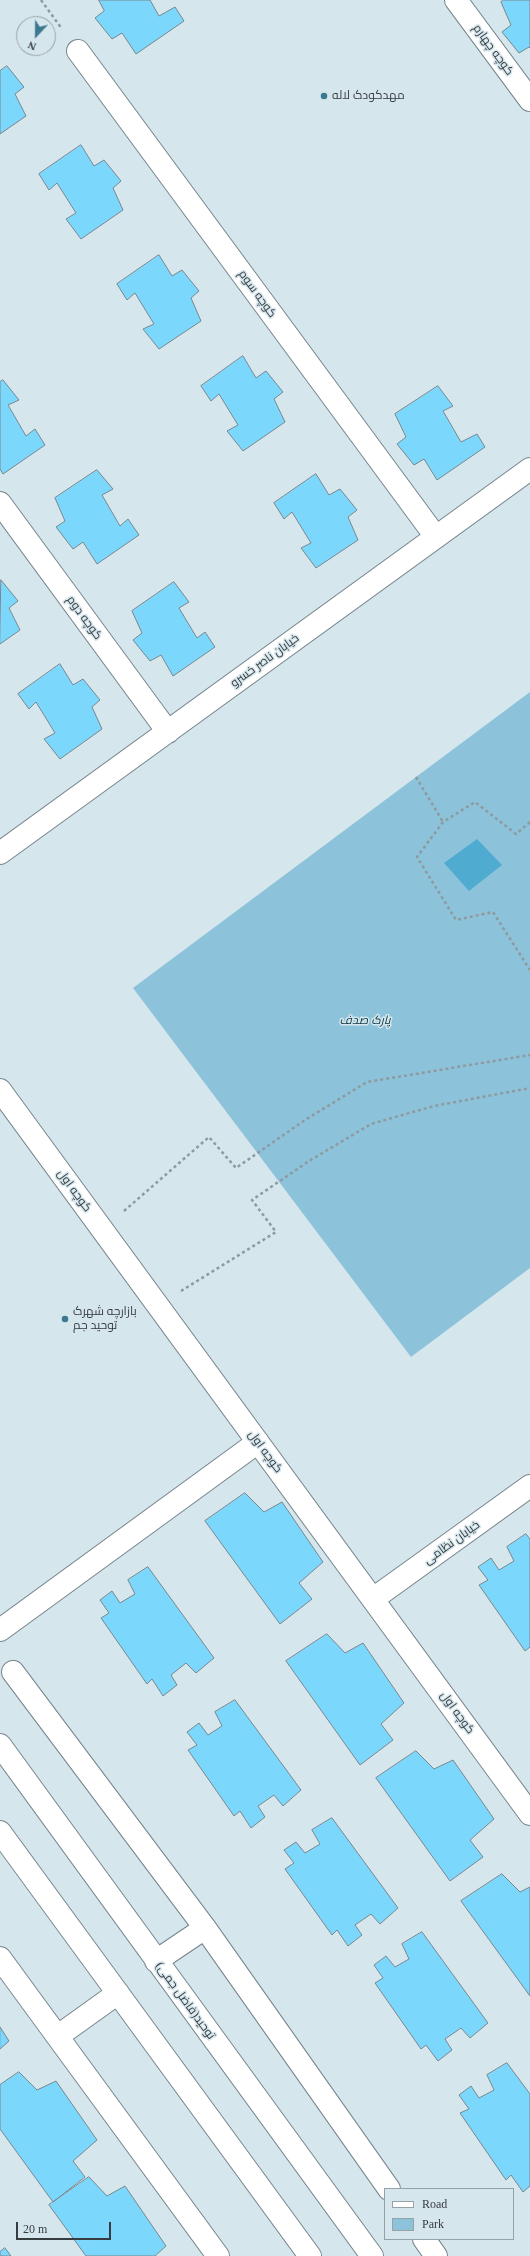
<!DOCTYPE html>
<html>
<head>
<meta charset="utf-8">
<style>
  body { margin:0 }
  #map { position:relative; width:530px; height:2256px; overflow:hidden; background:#d6e6ed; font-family:"Times New Roman",serif }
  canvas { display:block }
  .legend { position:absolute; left:384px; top:2188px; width:130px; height:52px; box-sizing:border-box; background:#d6e6ed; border:1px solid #96a2a7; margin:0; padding:5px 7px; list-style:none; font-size:12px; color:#363c3f }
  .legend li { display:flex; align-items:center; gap:8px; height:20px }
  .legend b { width:20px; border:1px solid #96a2a7 }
  .north { position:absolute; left:16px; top:16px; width:40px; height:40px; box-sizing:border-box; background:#d6e6ed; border:1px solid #96a2a7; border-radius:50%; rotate:202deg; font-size:11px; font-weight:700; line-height:16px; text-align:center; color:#363c3f }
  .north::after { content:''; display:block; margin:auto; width:14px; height:18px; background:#3c7890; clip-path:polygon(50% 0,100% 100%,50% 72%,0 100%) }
  .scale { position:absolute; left:16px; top:2222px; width:95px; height:18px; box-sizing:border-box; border:2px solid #363c3f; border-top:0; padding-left:5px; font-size:12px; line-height:14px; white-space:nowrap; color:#363c3f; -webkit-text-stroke:3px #d6e6ed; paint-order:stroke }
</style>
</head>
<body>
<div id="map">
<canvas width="530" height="2256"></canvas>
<ul class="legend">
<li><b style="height:5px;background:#fff"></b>Road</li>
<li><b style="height:11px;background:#8cc3db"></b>Park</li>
</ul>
<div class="north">N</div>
<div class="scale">20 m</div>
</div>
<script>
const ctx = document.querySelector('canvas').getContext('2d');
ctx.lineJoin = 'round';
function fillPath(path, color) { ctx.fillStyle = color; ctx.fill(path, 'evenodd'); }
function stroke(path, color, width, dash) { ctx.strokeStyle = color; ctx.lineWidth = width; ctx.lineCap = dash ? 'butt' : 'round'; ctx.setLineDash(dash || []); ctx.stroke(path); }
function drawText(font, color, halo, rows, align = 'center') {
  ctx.font = font + ' "Times New Roman",Cairo,serif'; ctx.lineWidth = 3; ctx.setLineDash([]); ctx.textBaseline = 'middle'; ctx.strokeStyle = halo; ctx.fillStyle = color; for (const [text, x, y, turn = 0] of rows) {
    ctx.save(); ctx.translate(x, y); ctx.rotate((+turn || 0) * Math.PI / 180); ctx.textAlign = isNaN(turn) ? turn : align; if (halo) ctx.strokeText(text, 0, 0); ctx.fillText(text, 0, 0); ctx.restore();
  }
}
fillPath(new Path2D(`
  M 530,692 L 530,1268 L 411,1357 L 133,988 Z`), '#8cc3db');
fillPath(new Path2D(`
  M 477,839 L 502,865 L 469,891 L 444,863 Z`), '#4facd0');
const building = new Path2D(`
  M 99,0 L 150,0 L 159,16 L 175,7 L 184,21 L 136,54 L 122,33 L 112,39 L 95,18 L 104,11 Z
  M 504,0 L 530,0 L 530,48 L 529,47 L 519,53 L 502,32 L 511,25 L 501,2 Z
  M 7,66 L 24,87 L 15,94 L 26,116 L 0,134 L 0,71 Z
  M 81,145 L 94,166 L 104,160 L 121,181 L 113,188 L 123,210 L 81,239 L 66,219 L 76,213 L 57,183 L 49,190 L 39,174 Z
  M 159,255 L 172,276 L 182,270 L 199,291 L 191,298 L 201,321 L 159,349 L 143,329 L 154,324 L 135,293 L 127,300 L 117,284 Z
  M 243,356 L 256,378 L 266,371 L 283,392 L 274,399 L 285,422 L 243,451 L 227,431 L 238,425 L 219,394 L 211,401 L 201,386 Z
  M 3,380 L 19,400 L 8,405 L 26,436 L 35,429 L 45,445 L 3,474 L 0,469 L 0,382 Z
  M 438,386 L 453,406 L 443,411 L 461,442 L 477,434 L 485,447 L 437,480 L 424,459 L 414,465 L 397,444 L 406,437 L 395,414 Z
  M 97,470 L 113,489 L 102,495 L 120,526 L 128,519 L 139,535 L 97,564 L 83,542 L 73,549 L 56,527 L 65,521 L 55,498 Z
  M 316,474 L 329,495 L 340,489 L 357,510 L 348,517 L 358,540 L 316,568 L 301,548 L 311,543 L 292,512 L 284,519 L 274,503 Z
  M 1,580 L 18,601 L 9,608 L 20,630 L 0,644 Z
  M 174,582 L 189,602 L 179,608 L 197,638 L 205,632 L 215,647 L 173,676 L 161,655 L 150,661 L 133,640 L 142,633 L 132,611 Z
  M 60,664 L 73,685 L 83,679 L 100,700 L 92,707 L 102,729 L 60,759 L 44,739 L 55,733 L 36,702 L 29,709 L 18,694 Z
  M 245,1493 L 264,1512 L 282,1502 L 323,1562 L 299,1583 L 312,1599 L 280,1624 L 205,1521 Z
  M 526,1534 L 530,1539 L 530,1647 L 525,1651 L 479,1585 L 488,1580 L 478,1567 L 491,1558 L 499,1570 L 514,1561 L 507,1547 Z
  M 148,1567 L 214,1658 L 196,1673 L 186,1663 L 171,1675 L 177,1685 L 163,1696 L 152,1679 L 147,1684 L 101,1618 L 109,1613 L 100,1600 L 112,1591 L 120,1603 L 135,1594 L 128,1580 Z
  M 327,1634 L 345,1653 L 363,1643 L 404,1703 L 381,1724 L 393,1740 L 360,1765 L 286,1661 Z
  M 235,1700 L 301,1790 L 283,1806 L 274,1795 L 258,1806 L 265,1817 L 251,1828 L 240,1811 L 234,1816 L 188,1750 L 197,1745 L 187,1732 L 199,1723 L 208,1735 L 222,1726 L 215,1712 Z
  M 416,1751 L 434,1769 L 453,1760 L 494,1819 L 470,1840 L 483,1857 L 450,1881 L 376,1778 Z
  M 332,1818 L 398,1908 L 380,1924 L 371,1914 L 355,1925 L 362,1935 L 348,1946 L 337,1930 L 332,1935 L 285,1869 L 294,1863 L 284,1850 L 296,1842 L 305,1853 L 320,1844 L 312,1830 Z
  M 502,1874 L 520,1892 L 530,1887 L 530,1996 L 461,1901 Z
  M 422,1932 L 488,2023 L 470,2038 L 461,2028 L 445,2039 L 452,2050 L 438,2061 L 426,2045 L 421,2049 L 375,1983 L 383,1978 L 374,1965 L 386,1956 L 395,1967 L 409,1959 L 402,1944 Z
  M 0,2027 L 9,2041 L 0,2049 Z
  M 507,2063 L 530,2094 L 530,2186 L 523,2192 L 511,2175 L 506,2180 L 460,2113 L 469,2109 L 459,2095 L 471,2086 L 479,2098 L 494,2090 L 487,2075 Z
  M 19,2072 L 37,2090 L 56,2081 L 97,2140 L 73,2161 L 85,2177 L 53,2202 L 0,2129 L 0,2085 Z
  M 89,2177 L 107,2196 L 125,2186 L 166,2246 L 155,2256 L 86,2256 L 49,2205 Z
  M 5,2248 L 11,2256 L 0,2256 L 0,2252 Z`);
fillPath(building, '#7cd7fd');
stroke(building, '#78878e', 1);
const minor = new Path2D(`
  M 456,0 L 530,100
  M 78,51 L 436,537
  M 0,503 L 168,732
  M 0,853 L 530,469
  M 0,1090 L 530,1814
  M 373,1599 L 530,1486
  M 0,1630 L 258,1442
  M 13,1672 L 205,1928 L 389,2189
  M 0,1745 L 372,2256
  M 0,1832 L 310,2256
  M 0,1958 L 218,2256
  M 156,1961 L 205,1928
  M 58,2036 L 118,1993
  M 424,2239 L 436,2256`);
stroke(minor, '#76858c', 24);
stroke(new Path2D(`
  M 41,0 L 62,29
  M 416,777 L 443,822
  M 530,822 L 516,834 L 475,802 L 443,822 L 417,857 L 456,920 L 493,912 L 530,970
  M 124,1211 L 209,1137 L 236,1168 L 305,1120 L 367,1082 L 530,1055
  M 181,1291 L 276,1232 L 252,1200 L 309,1161 L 371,1124 L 434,1106 L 530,1088`), '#8e9a9f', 2.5, [3, 3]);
stroke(minor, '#fff', 22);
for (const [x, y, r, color] of [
  [324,96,4,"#3c7890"],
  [65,1319,4,"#3c7890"]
]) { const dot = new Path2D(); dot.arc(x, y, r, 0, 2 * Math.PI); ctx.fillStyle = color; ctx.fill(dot); stroke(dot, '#d6e6ed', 1.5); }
drawText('12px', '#363c3f', '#d6e6ed', [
  ["کوچه چهارم",493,50,54],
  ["کوچه سوم",257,294,54],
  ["کوچه دوم",84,618,54],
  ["خیابان ناصر خسرو",265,661,-36],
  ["کوچه اول",74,1191,54],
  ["کوچه اول",265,1452,54],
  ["خیابان نظامی",452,1543,-36],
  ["کوچه اول",457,1713,54],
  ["توحید(فاضل جمی)",185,2001,54]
]);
drawText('12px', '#363c3f', '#d6e6ed', [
  ["مهدکودک لاله",332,96],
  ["بازارچه شهرک",73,1312],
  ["توحید جم",73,1326]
], 'left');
drawText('italic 12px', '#0d3847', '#d6e6ed', [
  ["پارک صدف",365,1021]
]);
</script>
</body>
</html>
